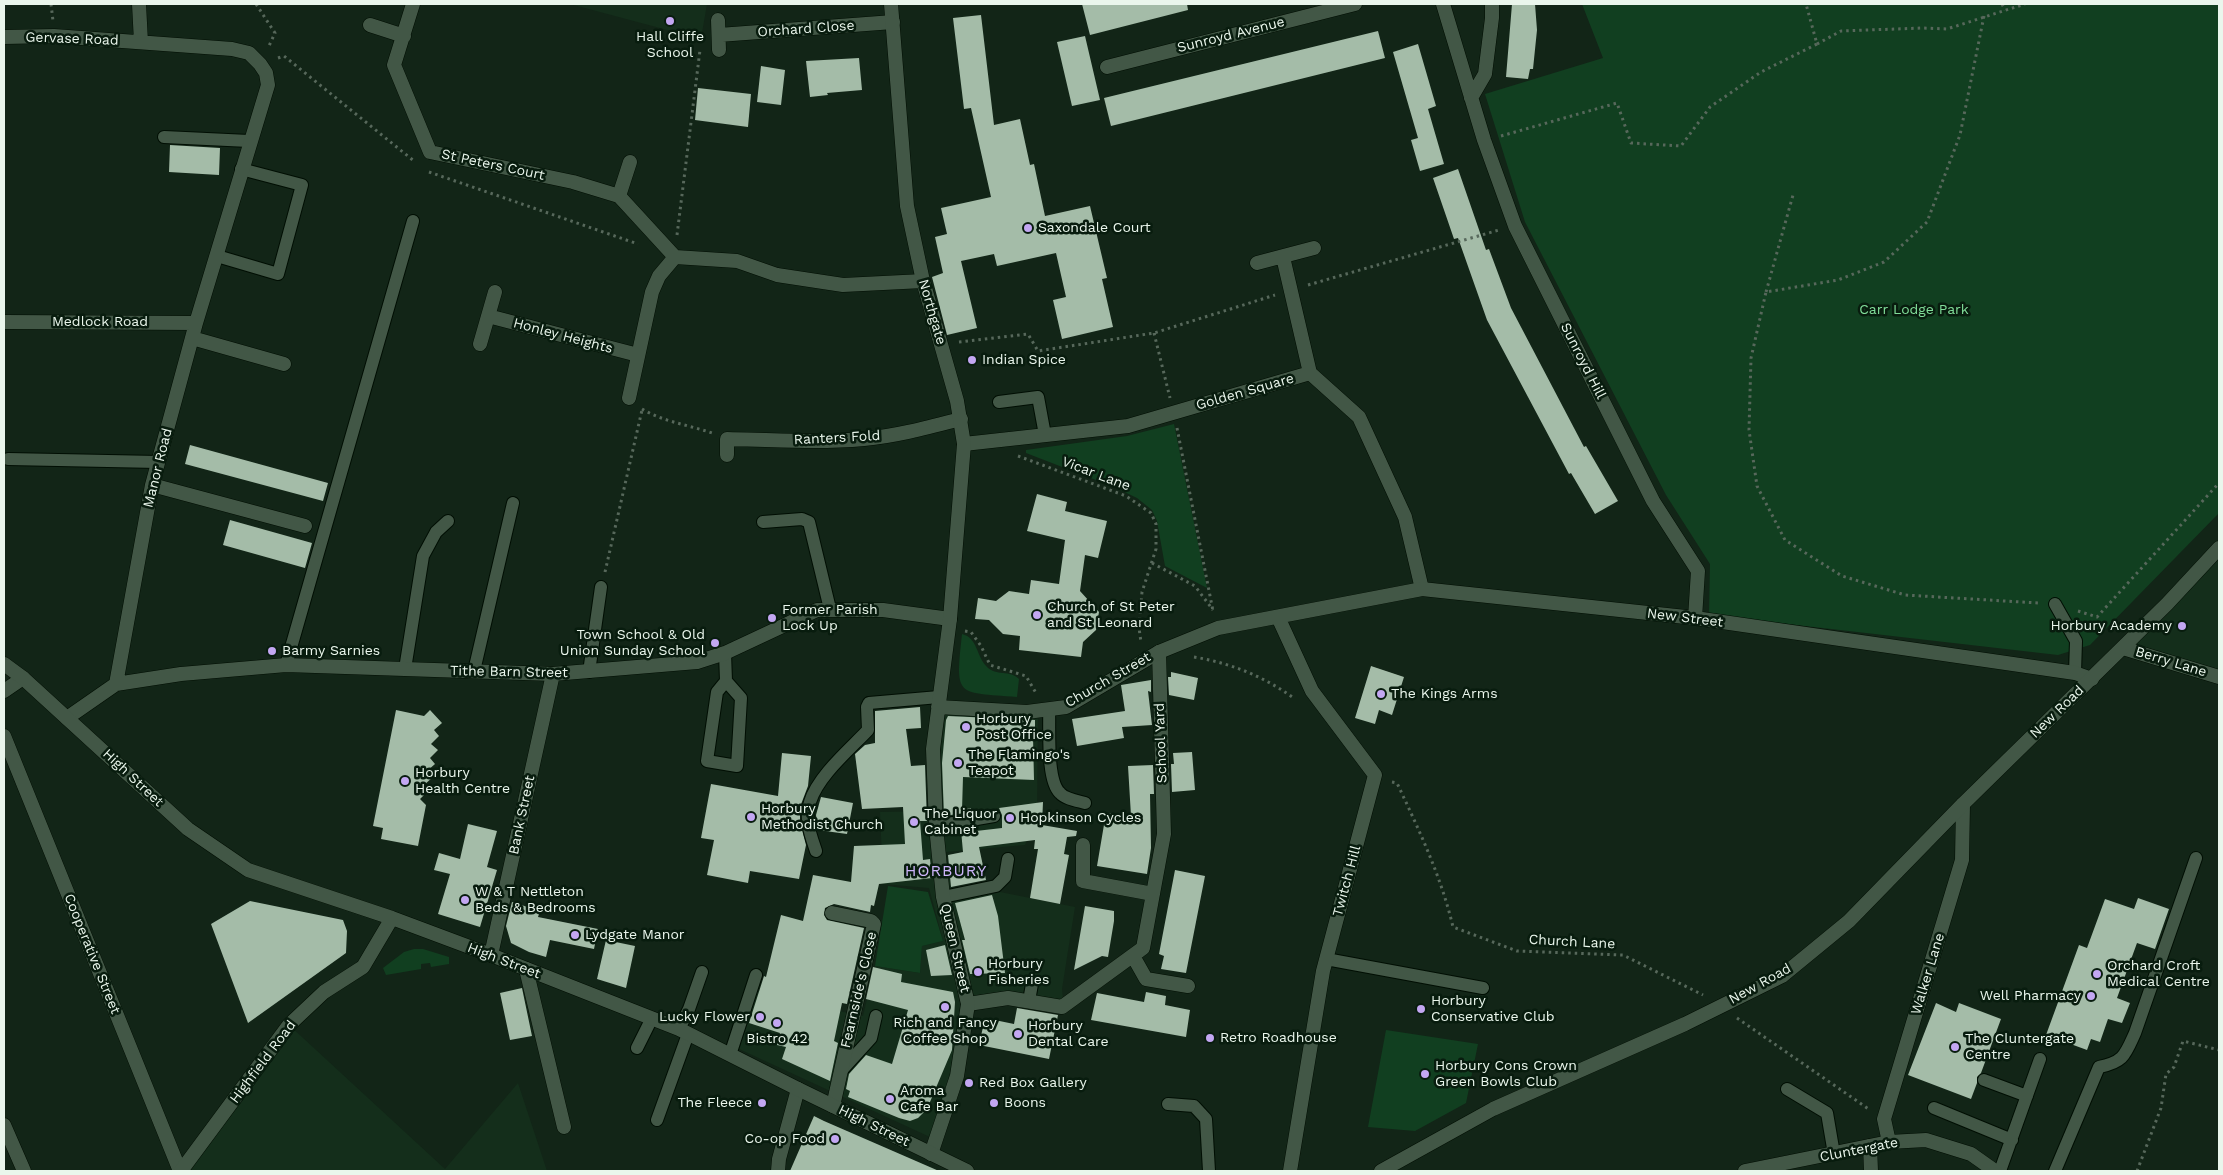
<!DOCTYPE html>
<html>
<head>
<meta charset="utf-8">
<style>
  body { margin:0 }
  #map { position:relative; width:2223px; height:1175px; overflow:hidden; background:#122517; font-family:"Work Sans",sans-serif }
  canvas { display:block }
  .frame { position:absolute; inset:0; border:5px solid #eaf6ec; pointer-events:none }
</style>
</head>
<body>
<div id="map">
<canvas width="2223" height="1175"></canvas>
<div class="frame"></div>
</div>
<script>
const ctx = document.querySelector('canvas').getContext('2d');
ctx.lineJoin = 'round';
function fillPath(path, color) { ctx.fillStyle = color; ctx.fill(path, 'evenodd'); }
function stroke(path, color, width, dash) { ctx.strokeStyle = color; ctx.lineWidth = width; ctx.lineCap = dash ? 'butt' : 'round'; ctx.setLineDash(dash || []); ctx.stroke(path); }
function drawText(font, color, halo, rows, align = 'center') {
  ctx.font = font + ' "Work Sans",sans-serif'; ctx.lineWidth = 5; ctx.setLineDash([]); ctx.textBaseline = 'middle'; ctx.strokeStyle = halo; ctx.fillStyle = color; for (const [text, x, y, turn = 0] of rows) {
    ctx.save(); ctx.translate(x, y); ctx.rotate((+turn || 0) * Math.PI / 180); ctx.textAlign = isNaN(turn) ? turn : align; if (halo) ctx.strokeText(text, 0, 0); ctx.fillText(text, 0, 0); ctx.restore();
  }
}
fillPath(new Path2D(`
  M 570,4 L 707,4 L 701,39 Z
  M 2219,548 L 2219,677 L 2123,648 Z
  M 940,712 L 1038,715 L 1037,818 L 1025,845 L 946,852 L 952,898 L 995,891 L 1075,907 L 1062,989 L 1063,999 L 971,999 L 962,1062 L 932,1138 L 737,1048 L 755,990 L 805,1004 L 863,1016 L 875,966 L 920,973 L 922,946 L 943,941 L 929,888 L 883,884 L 880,812 L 939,811 Z
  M 289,1025 L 445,1169 L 518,1083 L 547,1171 L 181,1171 Z`), '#142e1b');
fillPath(new Path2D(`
  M 1582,4 L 2219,4 L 2219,513 L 2090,645 L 2058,655 L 1709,615 L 1710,564 L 1666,495 L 1525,222 L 1485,94 L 1603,58 Z
  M 1174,424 L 1207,588 L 1165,566 L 1157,521 L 1152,510 L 1137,498 L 1114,487 L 1026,453 L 1026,450 L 1127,436 Z
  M 962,634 C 978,638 976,656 987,667 C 996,676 1010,670 1019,679 L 1017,697 C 956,692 955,698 962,634 Z
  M 888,886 L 928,892 L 943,941 L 922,946 L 920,973 L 875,966 Z
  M 414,949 L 423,949 L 449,957 L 449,964 L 431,967 L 430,963 L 421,964 L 421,969 L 386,975 L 383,968 L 404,952 Z
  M 1386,1030 L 1478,1044 L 1466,1103 L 1415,1131 L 1368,1127 Z`), '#113f20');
fillPath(new Path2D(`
  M 1082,4 L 1187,4 L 1188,10 L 1090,35 Z
  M 1512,4 L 1535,4 L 1537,30 L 1533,69 L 1530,69 L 1528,79 L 1506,77 Z
  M 981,15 L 994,125 L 1020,119 L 1030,165 L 1034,164 L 1045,216 L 1090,206 L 1107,278 L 1102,279 L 1113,327 L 1062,339 L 1053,300 L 1066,297 L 1056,253 L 997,266 L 994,254 L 961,261 L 977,328 L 947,335 L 932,277 L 943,273 L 935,237 L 947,234 L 941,208 L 991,197 L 971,108 L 964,109 L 953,18 Z
  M 1378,31 L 1385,58 L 1111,126 L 1104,98 Z
  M 1085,36 L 1100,100 L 1072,106 L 1057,42 Z
  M 1418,44 L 1436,106 L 1428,109 L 1444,164 L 1420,171 L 1411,140 L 1418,138 L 1393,52 Z
  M 859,58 L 862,90 L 827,93 L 828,95 L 810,97 L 806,61 Z
  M 761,66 L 785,70 L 781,105 L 757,102 Z
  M 698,88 L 751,94 L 748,127 L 695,120 Z
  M 170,145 L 220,148 L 219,175 L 169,172 Z
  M 1458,169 L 1486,250 L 1489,249 L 1511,308 L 1584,447 L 1586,446 L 1618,501 L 1595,514 L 1571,473 L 1569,474 L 1487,320 L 1458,238 L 1454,239 L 1433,178 Z
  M 190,445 L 328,483 L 323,501 L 185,464 Z
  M 1037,494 L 1067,502 L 1065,511 L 1107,521 L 1098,558 L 1085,555 L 1080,591 L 1099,612 L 1096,630 L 1083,642 L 1081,657 L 1019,650 L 1020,636 L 1003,634 L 989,620 L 975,619 L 978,598 L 996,601 L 1009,591 L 1029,594 L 1031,580 L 1059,584 L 1065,540 L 1027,531 Z
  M 230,520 L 312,543 L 305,568 L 223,545 Z
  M 1371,666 L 1404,677 L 1392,715 L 1379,710 L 1375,724 L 1355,718 Z
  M 1171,672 L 1198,678 L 1194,700 L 1169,695 L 1168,677 L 1171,677 Z
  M 1151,680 L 1151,692 L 1148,691 L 1152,725 L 1122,727 L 1124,738 L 1077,746 L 1072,719 L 1125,711 L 1121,685 Z
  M 920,707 L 921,728 L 906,729 L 911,766 L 925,765 L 927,821 L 920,821 L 923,860 L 930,859 L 932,878 L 879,884 L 874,906 L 871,905 L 870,912 L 834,904 L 825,908 L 824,915 L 827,920 L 864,928 L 847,1004 L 842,1003 L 834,1041 L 838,1043 L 830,1081 L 782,1059 L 786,1047 L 777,1045 L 780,1033 L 749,1023 L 764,976 L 766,977 L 781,915 L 803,921 L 813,875 L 851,882 L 854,846 L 905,844 L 903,807 L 862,809 L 855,754 L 865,745 L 875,743 L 875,711 Z
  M 396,710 L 424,716 L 430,710 L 442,723 L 434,730 L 439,736 L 431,744 L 438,750 L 430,758 L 435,764 L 427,771 L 433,777 L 424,785 L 429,790 L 420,799 L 426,805 L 418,846 L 381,839 L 383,828 L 373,826 Z
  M 948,716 L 1035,720 L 1035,736 L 1033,736 L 1034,780 L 963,777 L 962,810 L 971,808 L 971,812 L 944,816 L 942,763 L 946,720 Z
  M 1192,752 L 1195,790 L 1172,792 L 1171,764 L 1174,764 L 1173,753 Z
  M 782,753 L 811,756 L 808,786 L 800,807 L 800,822 L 806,845 L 799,879 L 750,871 L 748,883 L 707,875 L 714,840 L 701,838 L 711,784 L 778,796 Z
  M 1153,765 L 1154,794 L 1150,794 L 1151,848 L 1147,874 L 1097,866 L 1106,813 L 1131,816 L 1128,766 Z
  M 821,797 L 853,803 L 847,834 L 818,830 L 816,815 Z
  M 1043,802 L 1042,825 L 1077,831 L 1076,836 L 1067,837 L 1064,854 L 1069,855 L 1060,904 L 1030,898 L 1038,849 L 1034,849 L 1035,840 L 979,847 L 986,880 L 951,887 L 948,855 L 963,852 L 961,830 L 975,828 L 976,831 L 1002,828 L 1002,815 L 999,808 Z
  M 468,824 L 497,831 L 487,867 L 497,870 L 480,927 L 438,914 L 450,874 L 434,870 L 439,853 L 460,859 Z
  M 1175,870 L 1205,876 L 1186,973 L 1161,969 L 1164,956 L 1159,954 Z
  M 992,895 L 998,916 L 1005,973 L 970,974 L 962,940 L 965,940 L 955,903 Z
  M 2138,898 L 2169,909 L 2155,949 L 2137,943 L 2117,998 L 2130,1003 L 2122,1023 L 2108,1019 L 2100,1042 L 2091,1039 L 2087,1050 L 2046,1035 L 2079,945 L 2087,948 L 2105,899 L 2134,909 Z
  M 250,901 L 343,920 L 347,931 L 346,953 L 248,1023 L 211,924 Z
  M 512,902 L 540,911 L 538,917 L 598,929 L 594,949 L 550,940 L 546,957 L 529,952 L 511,943 L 506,926 Z
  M 1085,906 L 1114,911 L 1114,921 L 1108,957 L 1102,956 L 1074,970 Z
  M 606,940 L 635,946 L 626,988 L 597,979 Z
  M 945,945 L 952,975 L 931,976 L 926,950 Z
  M 873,967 L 902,974 L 901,982 L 953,992 L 955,1002 L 952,1050 L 927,1109 L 918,1118 L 910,1121 L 899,1118 L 848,1097 L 850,1091 L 846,1089 L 849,1074 L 866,1055 L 892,1064 L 908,1010 L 866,999 Z
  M 522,988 L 532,1036 L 510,1040 L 500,993 Z
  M 1146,992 L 1166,996 L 1165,1005 L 1190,1010 L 1186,1037 L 1091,1020 L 1097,993 L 1144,1002 Z
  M 1936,1003 L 1956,1012 L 1959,1003 L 2001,1019 L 1981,1073 L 1977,1077 L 1977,1083 L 1971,1099 L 1908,1075 Z
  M 1017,1008 L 1058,1015 L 1049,1059 L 979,1045 L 985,1018 L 1014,1024 Z
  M 814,1116 L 824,1121 L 939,1171 L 790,1171 Z`), '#a4bca8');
const service = new Path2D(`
  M 164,137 L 249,141
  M 217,256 L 278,274 L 302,185 L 241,169
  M 999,402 L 1038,397 L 1045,435
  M 8,459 L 158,462
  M 763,522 L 802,519 L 809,522 L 830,609
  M 2055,604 L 2076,641 L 2075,673
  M 725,653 L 726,681 L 717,692 L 707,761 L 737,766 L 741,698 L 726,681
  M 286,665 L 413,221
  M 405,669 L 423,556 L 436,532 L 448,521
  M 474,671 L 513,503
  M 589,672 L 601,587
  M 1049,709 C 1050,728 1046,780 1060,793 C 1065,799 1078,801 1085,803
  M 936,826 L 994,816
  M 816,851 C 811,836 804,819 810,802 C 818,776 849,750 868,730 L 867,707 L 869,703 L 939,697
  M 943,897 L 996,886 L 1005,877 L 1008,859
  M 1326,959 L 1483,988
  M 1029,1001 L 1032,984
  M 679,1029 L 689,1009 L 702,972
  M 637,1048 L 652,1018
  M 730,1055 L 756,975
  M 841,1071 L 871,1038 L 876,1016
  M 1984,1080 L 2027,1096
  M 1787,1089 L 1827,1113 L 1834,1154
  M 1168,1104 L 1194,1106 L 1206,1119 L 1209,1171
  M 1934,1108 L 2012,1140
  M 657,1120 L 688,1034
  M 2000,1171 L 2040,1059
  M 2055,1171 L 2099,1067 C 2124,1062 2125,1055 2135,1033 L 2196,858`);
const minor = new Path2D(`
  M 139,4 L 141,42
  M 413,4 L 394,65 L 430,152 L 573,182 L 619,196 L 675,257
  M 1443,4 L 1484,140 L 1515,226 L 1653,501 L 1698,571 L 1695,618
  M 718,20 L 719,50
  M 370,25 L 404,36
  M 719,35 L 893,22
  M 4,37 L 54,36 L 232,49 L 249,53 L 260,64 L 266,73 L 268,85 L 196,323 L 152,485 L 116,684
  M 1107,67 L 1355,4
  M 1471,98 L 1485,74 L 1492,18 L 1492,4
  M 619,196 L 630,162
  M 675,257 L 737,261 L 777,275 L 843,285 L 923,281
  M 1283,257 L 1310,373
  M 1257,263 L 1314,248
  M 488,316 L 638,355
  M 4,322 L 196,323
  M 192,338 L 284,364
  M 480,344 L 495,292
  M 629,398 L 652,292 L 659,276 L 675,257
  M 964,444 L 1128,426 L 1310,373 L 1359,417 L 1405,517 L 1422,589
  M 727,455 L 727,439 C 772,440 819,443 864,439 C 897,436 930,427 961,419
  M 152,485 L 305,526
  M 2123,648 L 2219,677
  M 4,691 L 23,678
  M 67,718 L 116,684 L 181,674 L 286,665 L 553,674 L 697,662 L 725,653 L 817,610 L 883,610 L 950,619
  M 4,736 L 180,1171
  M 1083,845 L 1083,881 L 1153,894
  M 832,913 L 871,921 L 874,924 L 833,1106
  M 491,955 L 553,674
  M 1133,956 L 1146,979 L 1188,986
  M 526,969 L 564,1127
  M 968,1004 L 1008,998 L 1062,1007 L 1143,948 L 1164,834 L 1159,652
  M 4,1125 L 24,1171
  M 1889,1142 L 1884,1119 L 1962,860 L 1963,804
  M 1870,1146 L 1871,1171
  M 778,1171 L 779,1159 L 798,1089`);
const tertiary = new Path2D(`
  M 891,4 L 907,206 L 923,281 L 957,401 L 964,444 L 950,619 L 933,749 L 936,826 L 943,897 L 968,1004 L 957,1076 L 931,1154
  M 1278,617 L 1312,691 L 1375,775 L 1323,971 L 1290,1171
  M 938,707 L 1027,712 L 1066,707 L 1159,652 L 1218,628 L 1422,589 L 1695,618 L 2075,673 L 2092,679
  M 1745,1171 L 1889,1142 L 1926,1140 L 1971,1154 L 1995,1171`);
const secondary = new Path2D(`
  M 4,664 L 23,678 L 188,829 L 248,870 L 392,918 L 491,955 L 679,1029 L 798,1089 L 967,1171
  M 181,1171 L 289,1025 L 324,992 L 363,967 L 392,918
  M 1381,1171 L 1493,1109 L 1685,1024 L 1782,976 L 1849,921 L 1963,804 L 2167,604 L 2219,548`);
stroke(service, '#000e03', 14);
stroke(minor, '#000e03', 15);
stroke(tertiary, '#000e03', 15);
stroke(secondary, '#000e03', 15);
stroke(new Path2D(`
  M 51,4 L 53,21
  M 256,4 L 275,33 L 268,48
  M 2002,4 L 2005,10
  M 1984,16 L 1960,135 L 1927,222 L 1884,262 L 1838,280 L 1766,292 L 1751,358 L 1749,430 L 1757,486 L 1785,540 L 1842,576 L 1905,595 L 2038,603
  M 1817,44 L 1841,31 L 1923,28 L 1947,29 L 2025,4
  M 278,58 L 284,56 L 414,161
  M 1501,136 L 1617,103 L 1631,143 L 1681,146 L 1710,107 L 1761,72 L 1817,44 L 1806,4
  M 429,172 L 638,244
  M 677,235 L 700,50
  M 1308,285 L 1499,230
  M 1766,292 L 1793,195
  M 1154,333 L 1170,398
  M 959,342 L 1028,334 L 1038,351 L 1154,333 L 1275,295
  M 642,409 C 664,422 689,425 712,433
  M 1177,428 L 1213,611
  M 1018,456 L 1126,496 L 1151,513 L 1156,524 L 1156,549 L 1142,592 L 1139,628 L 1141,642
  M 1152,563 L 1195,586 L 1213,610
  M 605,572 L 642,410
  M 2078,611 L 2097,617 L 2219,483
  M 965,631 L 971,632 L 981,646 L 990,665 L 1026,676 L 1036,693
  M 1194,657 C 1231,663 1265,677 1295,699
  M 1392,782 L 1397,783 C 1419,830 1441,876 1453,927 L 1517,951 L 1623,955 L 1703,995
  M 1737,1018 L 1870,1110
  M 2137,1171 L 2161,1108 L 2166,1074 L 2174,1067 L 2183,1041 L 2219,1050`), '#57685b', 3, [2.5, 4]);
stroke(service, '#425746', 12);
stroke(minor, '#425746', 14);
stroke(tertiary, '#425746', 14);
stroke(secondary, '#425746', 14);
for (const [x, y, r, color] of [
  [670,21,5,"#c3a7f2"],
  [1028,228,5,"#c3a7f2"],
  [972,360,5,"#c3a7f2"],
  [1037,615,5,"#c3a7f2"],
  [772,618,5,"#c3a7f2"],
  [2182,626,5,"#c3a7f2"],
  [715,643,5,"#c3a7f2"],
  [272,651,5,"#c3a7f2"],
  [1381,694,5,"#c3a7f2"],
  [966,727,5,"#c3a7f2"],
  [958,763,5,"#c3a7f2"],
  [405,781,5,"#c3a7f2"],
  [751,817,5,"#c3a7f2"],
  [1010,818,5,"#c3a7f2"],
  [914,822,5,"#c3a7f2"],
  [465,900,5,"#c3a7f2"],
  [575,935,5,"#c3a7f2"],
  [978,972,5,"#c3a7f2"],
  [2097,974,5,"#c3a7f2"],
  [2091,996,5,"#c3a7f2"],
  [945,1007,5,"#c3a7f2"],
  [1421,1009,5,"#c3a7f2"],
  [760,1017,5,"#c3a7f2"],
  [777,1023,5,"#c3a7f2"],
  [1018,1034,5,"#c3a7f2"],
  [1210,1038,5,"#c3a7f2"],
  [1955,1047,5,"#c3a7f2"],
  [1425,1074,5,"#c3a7f2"],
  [969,1083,5,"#c3a7f2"],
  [890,1099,5,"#c3a7f2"],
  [762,1103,5,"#c3a7f2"],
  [994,1103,5,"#c3a7f2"],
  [835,1139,5,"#c3a7f2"]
]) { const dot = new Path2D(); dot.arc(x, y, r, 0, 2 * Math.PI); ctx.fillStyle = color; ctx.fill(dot); stroke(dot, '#081c0e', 2); }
drawText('14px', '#eaf6ec', '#081c0e', [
  ["Orchard Close",806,29,-4],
  ["Sunroyd Avenue",1231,35,-14],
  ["Gervase Road",72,39,2],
  ["St Peters Court",493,165,12],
  ["Northgate",932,312,74],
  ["Medlock Road",100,322],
  ["Honley Heights",563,336,15],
  ["Sunroyd Hill",1583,361,63],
  ["Golden Square",1245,392,-16],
  ["Ranters Fold",837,438,-3],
  ["Manor Road",158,468,-76],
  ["Vicar Lane",1096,474,21],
  ["New Street",1685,618,7],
  ["Berry Lane",2171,662,17],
  ["Tithe Barn Street",509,672,1],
  ["Church Street",1108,680,-30],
  ["New Road",2057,712,-44],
  ["School Yard",1161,743,-92],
  ["High Street",133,778,43],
  ["Bank Street",522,815,-78],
  ["Twitch Hill",1347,881,-75],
  ["Church Lane",1572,942,3],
  ["Queen Street",955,948,77],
  ["Cooperative Street",92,954,68],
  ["High Street",504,961,21],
  ["Walker Lane",1928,974,-73],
  ["New Road",1760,984,-29],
  ["Fearnside's Close",859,990,-77],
  ["Highfield Road",263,1062,-53],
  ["High Street",874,1126,26],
  ["Cluntergate",1859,1150,-11]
]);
drawText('14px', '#eaf6ec', '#081c0e', [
  ["Hall Cliffe",670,37,"center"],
  ["School",670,53,"center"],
  ["Saxondale Court",1038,228],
  ["Indian Spice",982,360],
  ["Church of St Peter",1047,607],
  ["and St Leonard",1047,623],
  ["Former Parish",782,610],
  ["Lock Up",782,626],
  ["Horbury Academy",2172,626,"right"],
  ["Town School & Old",705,635,"right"],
  ["Union Sunday School",705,651,"right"],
  ["Barmy Sarnies",282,651],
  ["The Kings Arms",1391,694],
  ["Horbury",976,719],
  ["Post Office",976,735],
  ["The Flamingo's",968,755],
  ["Teapot",968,771],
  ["Horbury",415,773],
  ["Health Centre",415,789],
  ["Horbury",761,809],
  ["Methodist Church",761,825],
  ["The Liquor",924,814],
  ["Cabinet",924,830],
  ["Hopkinson Cycles",1020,818],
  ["W & T Nettleton",475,892],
  ["Beds & Bedrooms",475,908],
  ["Lydgate Manor",585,935],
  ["Horbury",988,964],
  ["Fisheries",988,980],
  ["Orchard Croft",2107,966],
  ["Medical Centre",2107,982],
  ["Well Pharmacy",2081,996,"right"],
  ["Horbury",1431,1001],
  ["Conservative Club",1431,1017],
  ["Lucky Flower",750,1017,"right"],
  ["Rich and Fancy",945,1023,"center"],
  ["Coffee Shop",945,1039,"center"],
  ["Horbury",1028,1026],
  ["Dental Care",1028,1042],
  ["Retro Roadhouse",1220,1038],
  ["Bistro 42",777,1039,"center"],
  ["The Cluntergate",1965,1039],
  ["Centre",1965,1055],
  ["Horbury Cons Crown",1435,1066],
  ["Green Bowls Club",1435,1082],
  ["Red Box Gallery",979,1083],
  ["Aroma",900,1091],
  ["Cafe Bar",900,1107],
  ["The Fleece",752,1103,"right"],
  ["Boons",1004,1103],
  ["Co-op Food",825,1139,"right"]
], 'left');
drawText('14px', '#81dd99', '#081c0e', [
  ["Carr Lodge Park",1914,310]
]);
ctx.letterSpacing = '1px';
drawText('16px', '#ceb5fb', '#081c0e', [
  ["HORBURY",946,871]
]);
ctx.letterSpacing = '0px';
</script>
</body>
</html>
